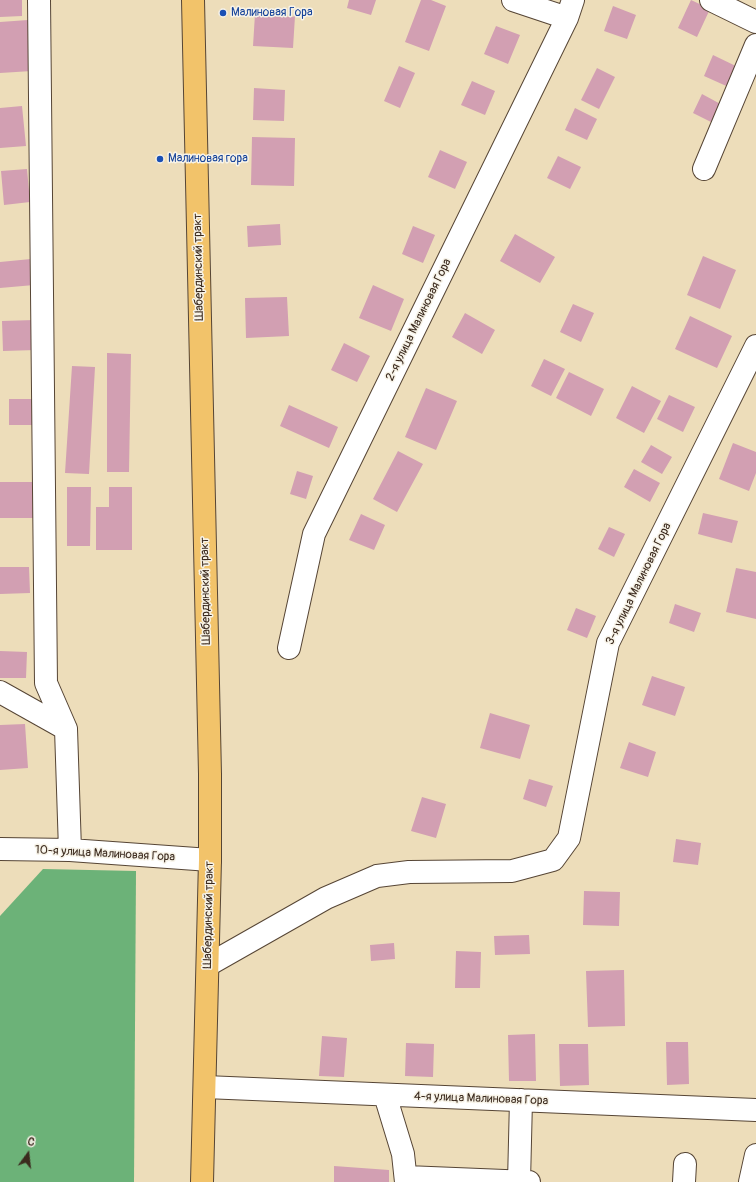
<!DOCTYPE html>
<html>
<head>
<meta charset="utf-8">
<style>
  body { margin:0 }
  #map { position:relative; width:756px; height:1182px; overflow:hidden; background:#edddba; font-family:Pangolin,sans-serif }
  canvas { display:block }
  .north { position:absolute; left:8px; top:1134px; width:40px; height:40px; -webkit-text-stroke:3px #f7f3e8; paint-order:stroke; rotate:15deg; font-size:11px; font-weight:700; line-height:16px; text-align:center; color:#3b2a1e }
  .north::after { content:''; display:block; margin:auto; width:14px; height:18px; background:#3b2a1e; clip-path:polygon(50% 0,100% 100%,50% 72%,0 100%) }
</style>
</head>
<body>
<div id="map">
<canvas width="756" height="1182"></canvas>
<div class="north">С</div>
</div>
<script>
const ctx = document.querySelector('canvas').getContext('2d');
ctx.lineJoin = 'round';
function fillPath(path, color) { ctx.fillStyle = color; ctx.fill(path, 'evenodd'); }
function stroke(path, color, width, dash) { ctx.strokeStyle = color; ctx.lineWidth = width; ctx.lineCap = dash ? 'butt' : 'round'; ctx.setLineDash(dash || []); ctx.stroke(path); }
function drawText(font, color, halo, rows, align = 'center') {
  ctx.font = font + ' Pangolin,sans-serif'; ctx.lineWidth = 3; ctx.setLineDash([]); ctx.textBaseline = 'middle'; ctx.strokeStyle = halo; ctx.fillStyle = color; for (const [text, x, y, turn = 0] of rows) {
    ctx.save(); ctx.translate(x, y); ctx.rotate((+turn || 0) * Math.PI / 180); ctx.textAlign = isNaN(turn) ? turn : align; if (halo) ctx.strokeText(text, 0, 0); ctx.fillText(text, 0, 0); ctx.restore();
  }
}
fillPath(new Path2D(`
  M 43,869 L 136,871 L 134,1182 L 0,1182 L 0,916 Z`), '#6cb278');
fillPath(new Path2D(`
  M 0,0 L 22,0 L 22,16 L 0,17 Z
  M 349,0 L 376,0 L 371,15 L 347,8 Z
  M 421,0 L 431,0 L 446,6 L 429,51 L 405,42 Z
  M 691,0 L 710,9 L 697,37 L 678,28 Z
  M 613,6 L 636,15 L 627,39 L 604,31 Z
  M 255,14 L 292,17 L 295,16 L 293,48 L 253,46 Z
  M 28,20 L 32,71 L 0,73 L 0,22 Z
  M 496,26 L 520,35 L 508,64 L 484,54 Z
  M 713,55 L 742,69 L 733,89 L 704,76 Z
  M 399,66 L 415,73 L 400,108 L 384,101 Z
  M 597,68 L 615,77 L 599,109 L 581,100 Z
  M 472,81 L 495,91 L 485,115 L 461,105 Z
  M 254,88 L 285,90 L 284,121 L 253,120 Z
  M 702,94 L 726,107 L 717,125 L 693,113 Z
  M 22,106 L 26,146 L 0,148 L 0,108 Z
  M 575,108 L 597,119 L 587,140 L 565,130 Z
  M 252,137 L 295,138 L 294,186 L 251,185 Z
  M 440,150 L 467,162 L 455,189 L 428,177 Z
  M 558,156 L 581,167 L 570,189 L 547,178 Z
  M 27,169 L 30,202 L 4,205 L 1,171 Z
  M 280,224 L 281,245 L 248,247 L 247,226 Z
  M 413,226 L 435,235 L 423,263 L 402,254 Z
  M 515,234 L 555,257 L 540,283 L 500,261 Z
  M 703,256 L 736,270 L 720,309 L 687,295 Z
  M 31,259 L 34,285 L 0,288 L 0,262 Z
  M 373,285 L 404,299 L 391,331 L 359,318 Z
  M 287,297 L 289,336 L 246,338 L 245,298 Z
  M 573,304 L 594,313 L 581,342 L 560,332 Z
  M 465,313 L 495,330 L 482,354 L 452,337 Z
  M 690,316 L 732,336 L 717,368 L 675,349 Z
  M 35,320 L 36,350 L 3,351 L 2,321 Z
  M 344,343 L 370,356 L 357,382 L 331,370 Z
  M 107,353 L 131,354 L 129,472 L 107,472 Z
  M 544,359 L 565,369 L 551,396 L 531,386 Z
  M 72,366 L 95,367 L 89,474 L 65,473 Z
  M 569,372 L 604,389 L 591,416 L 556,398 Z
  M 632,386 L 661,401 L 644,433 L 616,418 Z
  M 426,388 L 457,401 L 436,450 L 405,437 Z
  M 669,395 L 695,407 L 683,432 L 657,419 Z
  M 9,399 L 35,399 L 36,425 L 9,425 Z
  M 289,405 L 338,427 L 329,448 L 280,426 Z
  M 733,443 L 756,452 L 756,473 L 749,491 L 719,479 Z
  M 651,445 L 672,457 L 662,474 L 641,462 Z
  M 398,451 L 423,464 L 397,512 L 373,499 Z
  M 634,469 L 660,483 L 650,502 L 624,487 Z
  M 297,471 L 313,476 L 306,499 L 290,494 Z
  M 0,482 L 33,482 L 34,518 L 0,518 Z
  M 67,487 L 91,487 L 90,546 L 67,546 Z
  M 109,487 L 132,487 L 132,550 L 96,550 L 96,507 L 109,507 Z
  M 703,513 L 738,521 L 732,543 L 698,534 Z
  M 361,514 L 385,525 L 374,550 L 349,540 Z
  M 609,527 L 625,534 L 614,557 L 598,549 Z
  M 0,567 L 29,567 L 30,593 L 0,594 Z
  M 736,568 L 756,572 L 756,619 L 726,612 Z
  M 675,604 L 701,613 L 694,632 L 669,623 Z
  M 576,608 L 596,616 L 587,638 L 567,630 Z
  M 0,651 L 27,652 L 26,678 L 0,678 Z
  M 652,676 L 685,687 L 675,716 L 642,705 Z
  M 490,713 L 530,725 L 520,759 L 480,748 Z
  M 25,724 L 28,768 L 0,770 L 0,725 Z
  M 629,742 L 656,752 L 648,777 L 620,768 Z
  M 529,779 L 553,786 L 546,807 L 523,799 Z
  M 422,797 L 446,804 L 436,838 L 411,831 Z
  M 676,839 L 701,843 L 698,865 L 673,862 Z
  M 584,891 L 620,892 L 619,926 L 583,925 Z
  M 529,935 L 530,954 L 495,955 L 494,936 Z
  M 394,943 L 395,959 L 371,961 L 370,945 Z
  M 456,951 L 481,952 L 480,988 L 455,988 Z
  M 624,970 L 625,1026 L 588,1027 L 586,971 Z
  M 535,1034 L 536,1081 L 509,1081 L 508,1035 Z
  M 322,1036 L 347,1038 L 344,1077 L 319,1076 Z
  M 666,1042 L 688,1042 L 689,1084 L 667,1085 Z
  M 406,1043 L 434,1044 L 433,1077 L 405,1076 Z
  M 559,1044 L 588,1044 L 589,1085 L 560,1086 Z
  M 334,1166 L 389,1170 L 389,1182 L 334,1182 Z`), '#d29fb2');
const minor = new Path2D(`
  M 39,0 L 46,683 L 66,729
  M 513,0 L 567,18
  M 711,0 L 756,22
  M 704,169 L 756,45
  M 289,648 L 314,534 L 567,18 L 573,0
  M 0,692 L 66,729 L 70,850
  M 0,849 L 70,850 L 210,860
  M 208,965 L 326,898 L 377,876 L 409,872 L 512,871 L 553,860 L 569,838 L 608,643 L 756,346
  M 205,1087 L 756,1110
  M 385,1095 L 403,1154 L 406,1182
  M 406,1177 L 529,1182
  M 519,1182 L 521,1100
  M 684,1182 L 685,1164
  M 750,1182 L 756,1155`);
const major = new Path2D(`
  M 193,0 L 210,774 L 210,860 L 202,1182`);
stroke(minor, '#564535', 24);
stroke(major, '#564535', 24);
stroke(minor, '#fff', 22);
stroke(major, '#f2c36a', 22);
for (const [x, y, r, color] of [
  [223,13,4,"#1a4fb4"],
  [160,159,4,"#1a4fb4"]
]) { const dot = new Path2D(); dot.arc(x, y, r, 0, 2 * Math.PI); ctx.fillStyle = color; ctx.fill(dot); stroke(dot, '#f7f3e8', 1.5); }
drawText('12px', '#164399', '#f7f3e8', [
  ["Малиновая Гора",231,13],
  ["Малиновая гора",168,159]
], 'left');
drawText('12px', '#3b2a1e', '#f7f3e8', [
  ["Шабердинский тракт",199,267,-91],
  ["2-я улица Малиновая Гора",419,320,-64],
  ["3-я улица Малиновая Гора",639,584,-64],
  ["Шабердинский тракт",206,591,-91],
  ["10-я улица Малиновая Гора",105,854,3],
  ["Шабердинский тракт",209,915,-89],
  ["4-я улица Малиновая Гора",481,1099,2]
]);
</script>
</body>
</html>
